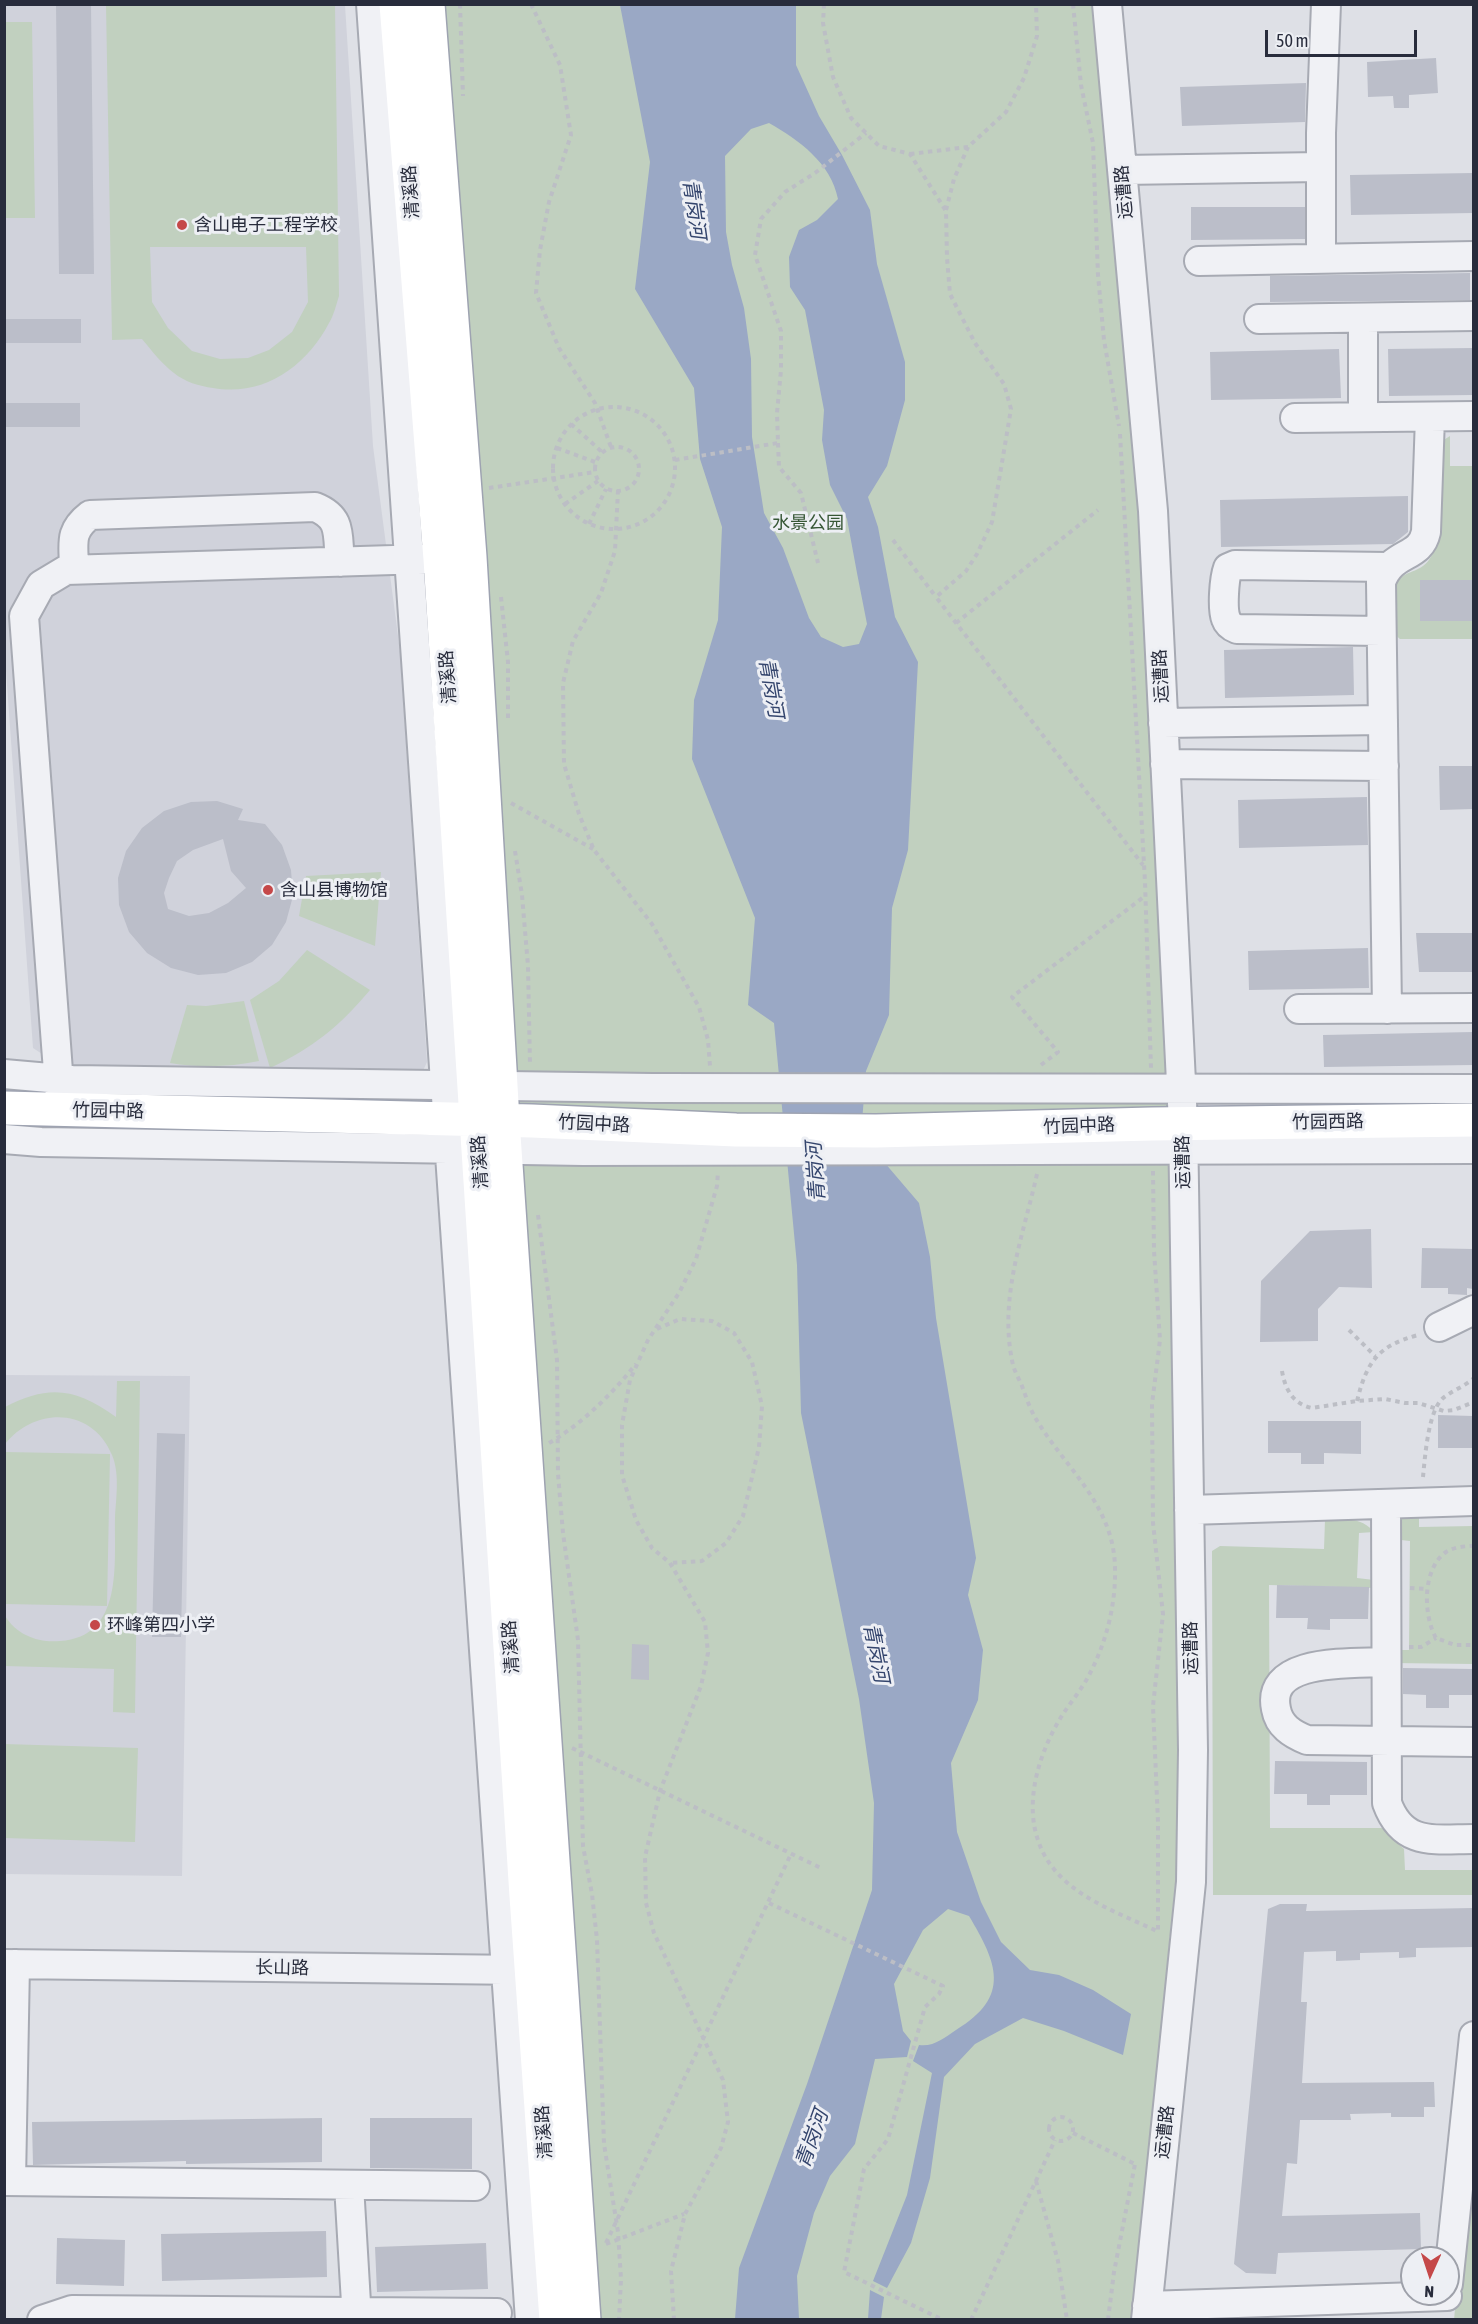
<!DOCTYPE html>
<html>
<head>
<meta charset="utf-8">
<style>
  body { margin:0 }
  #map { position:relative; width:1478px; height:2324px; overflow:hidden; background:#dee0e6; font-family:"Asap Condensed",sans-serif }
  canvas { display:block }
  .frame { position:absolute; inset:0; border:6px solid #282c3c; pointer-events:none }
  .north { position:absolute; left:1400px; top:2246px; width:60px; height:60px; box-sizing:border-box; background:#edeff4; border:2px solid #9ea1aa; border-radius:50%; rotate:183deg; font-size:16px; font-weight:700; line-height:24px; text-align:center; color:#282c3c }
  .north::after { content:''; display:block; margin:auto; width:21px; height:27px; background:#c54849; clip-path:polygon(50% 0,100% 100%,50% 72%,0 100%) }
  .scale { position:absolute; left:1265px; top:30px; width:152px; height:27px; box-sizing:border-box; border:3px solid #282c3c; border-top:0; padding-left:8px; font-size:18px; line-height:21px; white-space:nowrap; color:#282c3c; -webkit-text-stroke:4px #edeff4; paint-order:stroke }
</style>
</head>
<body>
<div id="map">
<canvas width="1478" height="2324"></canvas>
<div class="frame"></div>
<div class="north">N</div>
<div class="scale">50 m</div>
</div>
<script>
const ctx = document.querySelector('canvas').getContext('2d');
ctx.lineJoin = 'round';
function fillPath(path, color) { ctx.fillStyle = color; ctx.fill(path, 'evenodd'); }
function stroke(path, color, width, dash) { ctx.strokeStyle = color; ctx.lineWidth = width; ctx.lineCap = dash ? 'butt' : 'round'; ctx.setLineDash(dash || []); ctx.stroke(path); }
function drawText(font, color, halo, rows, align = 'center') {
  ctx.font = font + ' "Asap Condensed","Noto Sans SC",sans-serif'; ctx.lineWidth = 6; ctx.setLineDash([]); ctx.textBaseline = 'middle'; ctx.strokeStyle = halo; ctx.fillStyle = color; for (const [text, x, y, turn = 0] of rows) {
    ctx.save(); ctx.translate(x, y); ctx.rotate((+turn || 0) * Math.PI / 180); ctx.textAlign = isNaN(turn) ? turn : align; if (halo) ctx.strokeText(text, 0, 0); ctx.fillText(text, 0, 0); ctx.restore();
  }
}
fillPath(new Path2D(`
  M 4,5 L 345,5 L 373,446 L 400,651 L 427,1062 L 422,1073 L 77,1077 L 33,1048 L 4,643 Z
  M 5,1375 L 190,1376 L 182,1876 L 5,1874 Z`), '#d0d2db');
fillPath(new Path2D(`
  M 106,5 L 335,5 L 339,296 C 336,305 334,315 329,323 C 306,367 263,397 213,388 C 199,386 185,382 174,373 C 162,364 152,351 142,339 L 112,340 ZM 150,247 L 306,247 L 308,302 L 292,332 L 269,350 L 248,358 L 220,359 L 192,351 L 168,328 L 152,302 Z
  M 438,5 L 1096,5 L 1141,512 L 1163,973 L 1172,1213 L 1180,1750 L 1176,1874 L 1132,2319 L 598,2319 Z
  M 5,22 L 32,22 L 35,218 L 5,218 Z
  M 1450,436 L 1450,466 L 1473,466 L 1473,580 L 1420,581 L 1420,621 L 1473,621 L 1473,639 L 1400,639 L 1393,633 C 1393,618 1389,598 1396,585 C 1406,564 1427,580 1437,541 L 1442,441 Z
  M 381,872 L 375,946 L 299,916 L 306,876 Z
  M 307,950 L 370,990 C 340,1026 313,1048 270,1068 L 250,1000 L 279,981 Z
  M 244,1001 L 259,1061 C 229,1067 201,1068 170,1063 L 187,1005 L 206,1006 Z
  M 117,1381 L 140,1381 L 135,1713 L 113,1712 L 114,1669 L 5,1666 L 5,1616 C 17,1635 38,1643 60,1641 C 124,1637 114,1563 115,1518 C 116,1498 120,1474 112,1455 C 92,1406 34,1407 5,1444 L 5,1407 C 49,1384 76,1388 116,1417 Z
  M 5,1452 L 110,1454 L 107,1606 L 5,1604 Z
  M 1419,1511 L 1419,1527 L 1473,1526 L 1473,1664 L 1392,1663 L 1393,1650 L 1409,1650 L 1410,1541 L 1392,1539 L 1397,1515 Z
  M 1325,1520 C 1345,1520 1360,1516 1374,1532 L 1359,1533 L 1357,1578 L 1374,1580 L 1374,1588 L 1269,1585 L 1270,1828 L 1382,1828 L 1404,1849 L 1405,1870 L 1473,1870 L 1473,1895 L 1213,1895 L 1212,1551 L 1220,1546 L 1324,1549 Z
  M 4,1744 L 138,1748 L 135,1842 L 5,1838 Z
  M 1473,2208 L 1473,2319 L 1454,2320 L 1464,2209 Z`), '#c1d0bf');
fillPath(new Path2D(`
  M 620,5 L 796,5 L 796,65 L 819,116 L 842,155 L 870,210 L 877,264 L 905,362 L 905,400 L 887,466 L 868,497 L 878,527 L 895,617 L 918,662 L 908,850 L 892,908 L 889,1015 L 866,1071 L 861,1135 L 919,1203 L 930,1257 L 936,1318 L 976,1558 L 968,1595 L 983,1650 L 978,1700 L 951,1763 L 957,1832 L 981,1902 L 1001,1942 L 1030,1970 L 1059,1975 L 1093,1990 L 1131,2014 L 1123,2055 L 1064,2031 L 1023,2018 L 975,2044 L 944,2077 L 930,2178 L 911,2243 L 887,2288 L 873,2281 L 907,2195 L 932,2073 L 913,2061 L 919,2045 C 934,2047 944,2038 956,2030 C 1012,1996 997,1963 969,1916 L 948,1909 L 923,1930 L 894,1984 L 903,2031 L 911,2041 L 907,2057 L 875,2059 L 855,2144 L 830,2176 L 814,2213 L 797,2276 L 799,2319 L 735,2319 L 739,2268 L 807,2084 L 872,1890 L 874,1803 L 859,1699 L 801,1413 L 797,1265 L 774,1023 L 748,1005 L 755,918 L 692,759 L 694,700 L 718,620 L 722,527 L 700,459 L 694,388 L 635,289 L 650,162 ZM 769,123 C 799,140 831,163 838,199 L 817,220 L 799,230 L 789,257 L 790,287 L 805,310 L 824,410 L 822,440 L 830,485 L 847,519 L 857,573 L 867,624 L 859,644 L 843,647 L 821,637 L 809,618 L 783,548 L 764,513 L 752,437 L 751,359 L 744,308 L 732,265 L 726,232 L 725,156 L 751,129 Z
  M 870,2290 L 884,2297 L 881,2319 L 868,2319 Z`), '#9aa8c5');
fillPath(new Path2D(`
  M 56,4 L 91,4 L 94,274 L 59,274 Z
  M 1436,58 L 1438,93 L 1409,95 L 1409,108 L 1394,108 L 1393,96 L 1368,97 L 1367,62 Z
  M 1306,83 L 1305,122 L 1182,126 L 1180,87 Z
  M 1473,173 L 1473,213 L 1351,215 L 1350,175 Z
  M 1191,207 L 1305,207 L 1305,239 L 1191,240 Z
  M 1470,273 L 1470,300 L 1270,302 L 1270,276 Z
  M 4,319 L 81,319 L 81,343 L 4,343 Z
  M 1473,348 L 1473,395 L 1389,396 L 1388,349 Z
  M 1339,349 L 1341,398 L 1211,400 L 1210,352 Z
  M 4,403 L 80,403 L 80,427 L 4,427 Z
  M 1408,496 L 1408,532 L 1393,544 L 1221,547 L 1220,500 Z
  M 1420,580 L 1473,580 L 1473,621 L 1420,621 Z
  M 1353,647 L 1354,695 L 1225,698 L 1224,650 Z
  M 1439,766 L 1473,766 L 1473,809 L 1440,810 Z
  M 1367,797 L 1368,845 L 1239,848 L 1238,800 Z
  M 217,801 L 243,809 L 238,820 L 265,824 L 282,845 L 291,870 L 293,896 L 286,922 L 272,945 L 252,962 L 226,973 L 198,975 L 171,968 L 147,953 L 129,932 L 119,905 L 118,878 L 126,851 L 142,828 L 164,811 L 191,802 ZM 223,839 L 231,871 L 246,888 L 228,903 L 209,913 L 189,916 L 168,909 L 164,893 L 169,878 L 177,861 L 193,850 Z
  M 1416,933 L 1473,933 L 1473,972 L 1419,972 Z
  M 1368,948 L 1369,988 L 1249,990 L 1248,951 Z
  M 1473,1032 L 1473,1065 L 1324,1067 L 1323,1035 Z
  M 1371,1229 L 1372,1288 L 1339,1287 L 1318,1309 L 1318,1341 L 1260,1342 L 1261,1281 L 1310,1231 Z
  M 1422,1248 L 1473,1249 L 1473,1289 L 1467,1288 L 1467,1295 L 1448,1294 L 1448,1288 L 1421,1288 Z
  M 1438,1415 L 1473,1416 L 1473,1448 L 1438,1448 Z
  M 1268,1421 L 1361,1421 L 1361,1454 L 1324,1453 L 1324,1464 L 1301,1464 L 1301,1453 L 1268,1453 Z
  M 157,1433 L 185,1434 L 181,1637 L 152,1637 Z
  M 1277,1585 L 1369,1587 L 1368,1619 L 1330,1619 L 1330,1630 L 1307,1629 L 1308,1618 L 1276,1618 Z
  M 632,1644 L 649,1645 L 649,1680 L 631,1679 Z
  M 1403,1668 L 1473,1669 L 1473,1695 L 1449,1695 L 1449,1708 L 1426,1708 L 1426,1695 L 1403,1694 Z
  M 1275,1761 L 1367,1762 L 1367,1795 L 1330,1795 L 1330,1805 L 1307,1805 L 1307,1794 L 1274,1794 Z
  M 1280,1904 L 1307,1904 L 1306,1911 L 1473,1908 L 1473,1947 L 1416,1948 L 1416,1957 L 1399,1958 L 1399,1952 L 1360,1953 L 1360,1960 L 1336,1961 L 1336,1951 L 1304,1952 L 1301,2002 L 1307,2002 L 1302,2083 L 1434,2082 L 1435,2107 L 1424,2107 L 1424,2117 L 1391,2117 L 1391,2113 L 1350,2114 L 1351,2120 L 1300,2120 L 1297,2164 L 1287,2163 L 1282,2216 L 1420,2213 L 1421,2249 L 1278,2253 L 1276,2274 L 1246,2273 L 1234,2264 L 1268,1909 Z
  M 322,2118 L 322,2162 L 186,2164 L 186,2161 L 33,2165 L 32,2122 Z
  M 370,2118 L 472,2118 L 472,2169 L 370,2168 Z
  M 326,2231 L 327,2277 L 162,2281 L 161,2234 Z
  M 57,2238 L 125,2240 L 124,2286 L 56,2284 Z
  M 486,2243 L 488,2289 L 377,2292 L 375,2247 Z`), '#bbbec9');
const minor = new Path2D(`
  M 371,4 L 530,2320
  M 1107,4 L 1153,511 L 1183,1123 L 1193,1750 L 1191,1882 L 1146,2320
  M 1122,170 L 1320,167
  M 1321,258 L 1321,133 L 1326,4
  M 1199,261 L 1474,256
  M 1259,319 L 1474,316
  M 1363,417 L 1363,318
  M 1295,418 L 1474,416
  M 74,569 C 74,544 68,532 90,515 L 315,507 C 343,518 337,536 340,562
  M 1381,631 L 1237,629 C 1232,627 1228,625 1226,619 C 1222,609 1224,579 1228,568 L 1235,565 L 1388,567
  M 1163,723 L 1383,720
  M 1165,764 L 1384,766
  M 1299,1009 L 1474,1008
  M 1387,1009 L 1381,582 C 1392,550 1420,560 1426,532 L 1430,417
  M 4,1074 L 72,1080 L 652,1088 L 1474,1089
  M 60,1098 L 24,616 L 41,585 L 66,570 L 426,559
  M 4,1139 L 41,1142 L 583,1151 L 1474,1149
  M 1439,1327 L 1474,1310
  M 1386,1504 L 1387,1803 C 1403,1847 1435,1839 1474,1839
  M 1189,1510 L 1474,1501
  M 1386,1662 C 1354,1664 1265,1657 1276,1709 C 1279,1726 1292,1734 1307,1740 L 1474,1742
  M 4,1964 L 525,1970
  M 4,2181 L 475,2186
  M 11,2181 L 15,1964
  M 349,2185 L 357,2320
  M 1448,2284 L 1474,2036
  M 1147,2306 L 1447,2296
  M 42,2320 L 72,2310 L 497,2313`);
const major = new Path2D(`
  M 396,4 L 440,559 L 526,1896 L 556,2320
  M 428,4 L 470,557 L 503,1120 L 584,2320
  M 4,1108 L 532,1121 L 736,1130 L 876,1131 L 1152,1124 L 1474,1120`);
stroke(minor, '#a7aab3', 32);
stroke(major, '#9ea3b1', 36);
stroke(new Path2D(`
  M 460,4 L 463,96
  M 531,4 L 560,65 L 571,135 L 549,202 L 540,250 L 536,293 L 559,348 L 595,403 L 611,447
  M 824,4 L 823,23 L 833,77 L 851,118 L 879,146 L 910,154 L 946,211 L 947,258 L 950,294 L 975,343 L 1004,384 L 1011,409 L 992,522 L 977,554 L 966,571 L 936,597 L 1143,865
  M 1073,4 L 1081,85 L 1093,143 L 1098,275 L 1104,340 L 1119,426
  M 910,154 L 968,147 L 1006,112 L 1024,78 L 1037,36 L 1036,4
  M 946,210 L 954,179 L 968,147
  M553 468a61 61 0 1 1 122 0a61 61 0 1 1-122 0Z
  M 571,424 L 602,452
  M 1120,434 L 1145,882 L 1151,1068
  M 778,443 L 779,467 L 801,493 L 818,563
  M595 469a22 22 0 1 1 44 0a22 22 0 1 1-44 0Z
  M 557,448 L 595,462
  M 675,460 L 778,443 L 777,413 L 781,370 L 781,331 L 755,255 L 761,219 L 785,192 L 815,173 L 866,133
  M 489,488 L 595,472
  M 618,490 L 615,551 L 601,593 L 573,641 L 563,683 L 564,764 L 579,814 L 594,850 L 652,924 L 699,1007 L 708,1040 L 710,1066
  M 565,504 L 598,481
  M 589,524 L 606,489
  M 893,540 L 936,597
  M 501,597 L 508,662 L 508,718
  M 956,623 L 1098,510
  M 511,803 L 593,849
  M 515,851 L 522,895 L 528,966 L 530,1064
  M 1041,1065 L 1058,1052 L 1012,997 L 1145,896
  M 1153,1171 L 1154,1251 L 1160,1340 L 1152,1404 L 1153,1523 L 1163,1614 L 1153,1706 L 1158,1822 L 1158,1931
  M 1037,1174 C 1023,1237 998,1299 1013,1365 C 1015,1372 1019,1379 1022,1386 C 1026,1397 1030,1409 1036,1419 C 1066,1469 1114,1505 1115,1568 C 1116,1605 1106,1644 1088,1677 C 1081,1690 1071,1702 1063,1714 C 1040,1750 1023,1801 1039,1843 C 1057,1893 1115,1911 1159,1932
  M 538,1215 L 557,1360 L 558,1474 L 563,1533 L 578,1640 L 583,1846 L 592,1894 L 597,1940 L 604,2144 L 618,2232 L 621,2279 L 619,2320
  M 657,1329 L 680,1319 L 712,1321 L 734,1333 L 752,1362 L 762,1406 L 759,1447 L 743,1516 L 726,1543 L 702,1561 L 670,1563
  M 1349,1330 L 1375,1356
  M 1282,1371 C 1285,1389 1293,1404 1312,1408 L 1357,1401 L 1385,1399 L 1405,1403 L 1418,1403 L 1444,1411 L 1454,1410 L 1474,1402
  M 1357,1401 C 1367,1361 1378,1346 1418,1335
  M 549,1443 C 583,1423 611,1395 636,1364
  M 1423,1477 C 1425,1457 1428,1413 1442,1399 C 1451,1391 1464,1387 1474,1378
  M 1474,1546 C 1465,1546 1454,1547 1446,1552 C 1422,1569 1423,1615 1436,1638 L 1455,1645 L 1474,1645
  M 1410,1588 L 1428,1589
  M 1409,1647 L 1421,1647 L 1436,1638
  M 572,1748 L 823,1869
  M 769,1903 L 943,1986 L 939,1994 L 925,2007 L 888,2139 L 864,2169 L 844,2272 L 943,2320
  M1049 2129a12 12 0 1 1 24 0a12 12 0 1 1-24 0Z
  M 1073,2133 L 1135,2164
  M 1036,2181 L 1058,2261 L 1067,2320
  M 606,2243 L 791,1854
  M 606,2244 L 684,2214
  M 674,2320 L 671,2271 L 685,2214 L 721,2148 L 728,2122 L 723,2080 L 654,1933 L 646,1903 L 645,1857 L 660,1791 L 701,1686 L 708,1653 L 705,1622 L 670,1563 L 652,1548 L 636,1520 L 622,1475 L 622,1425 L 630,1380 L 648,1340 L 679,1293 L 696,1259 L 717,1186 L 718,1172
  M 971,2320 L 1055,2140
  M 1108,2320 L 1114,2272 L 1135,2164`), '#bcbec5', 4, [4.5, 4.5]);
stroke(minor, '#f0f1f5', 28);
stroke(major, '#fff', 33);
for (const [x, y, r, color] of [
  [182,225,6,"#c54849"],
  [268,890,6,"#c54849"],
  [95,1625,6,"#c54849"]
]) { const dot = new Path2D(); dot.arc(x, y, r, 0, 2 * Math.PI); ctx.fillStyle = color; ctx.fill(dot); stroke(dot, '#edeff4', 2); }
drawText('18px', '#282c3c', '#edeff4', [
  ["清溪路",411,192,-94],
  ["运漕路",1124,192,-95],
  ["运漕路",1161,676,-93],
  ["清溪路",448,677,-94],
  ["竹园中路",108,1111,1],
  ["竹园西路",1328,1122,-1],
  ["竹园中路",594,1124,3],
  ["竹园中路",1079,1126,-2],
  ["清溪路",480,1162,-94],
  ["运漕路",1183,1162,-91],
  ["清溪路",511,1647,-94],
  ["运漕路",1191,1648,-91],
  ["长山路",282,1968,1],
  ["清溪路",544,2132,-94],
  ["运漕路",1165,2132,-84]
]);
drawText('18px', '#282c3c', '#edeff4', [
  ["含山电子工程学校",194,225],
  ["含山县博物馆",280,890],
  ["环峰第四小学",107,1625]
], 'left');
drawText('18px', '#375736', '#edeff4', [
  ["水景公园",808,523]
]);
drawText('italic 20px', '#34456d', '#edeff4', [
  ["青岗河",694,209,82],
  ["青岗河",771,688,80],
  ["青岗河",816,1172,-94],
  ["青岗河",876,1653,79],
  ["青岗河",812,2139,-70]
]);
</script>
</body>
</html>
